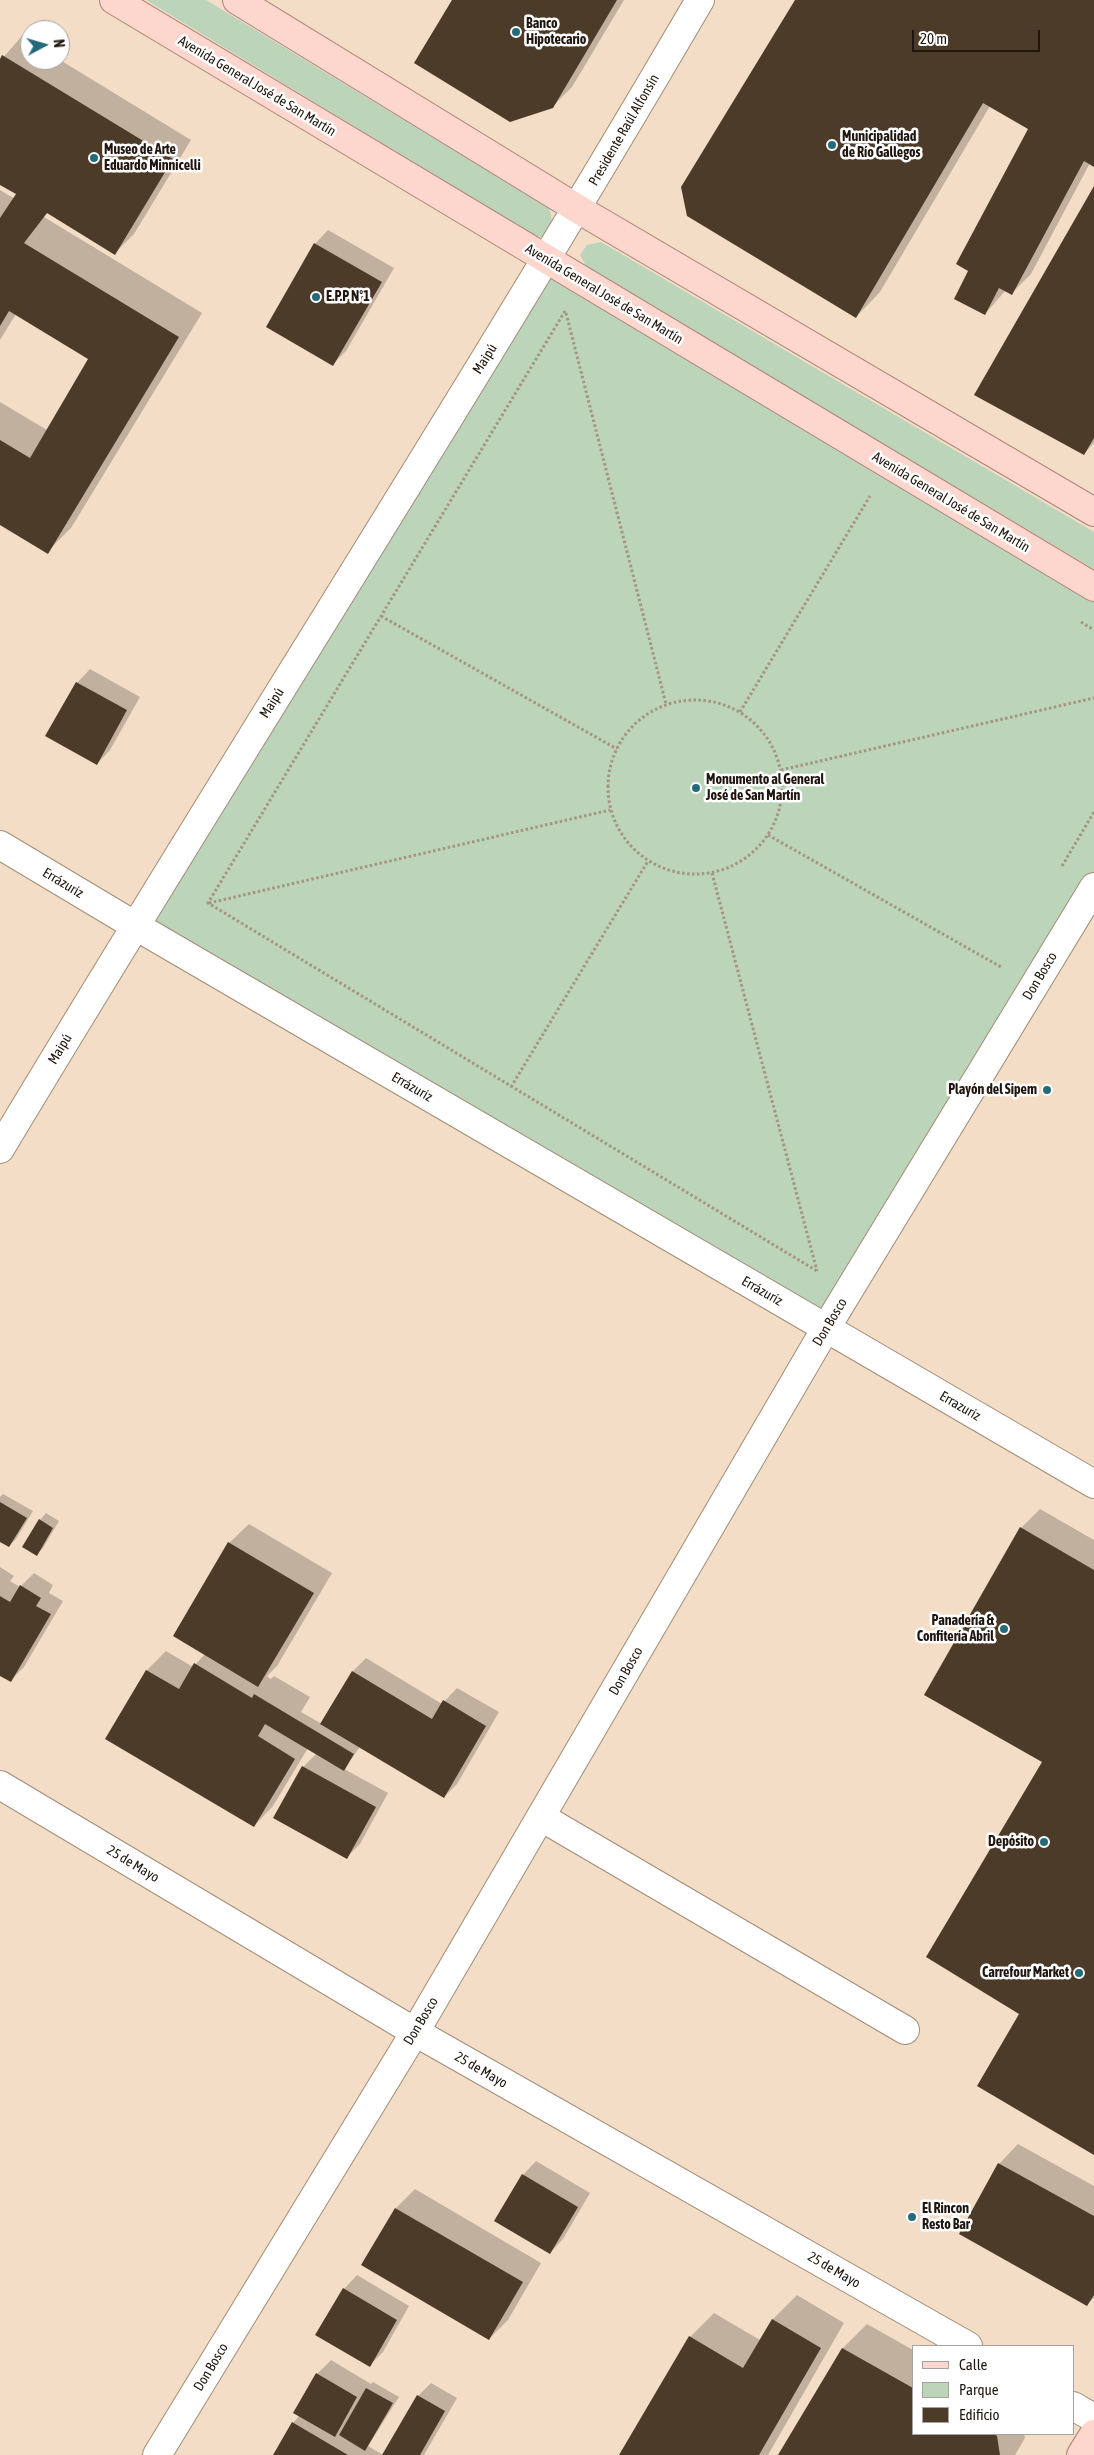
<!DOCTYPE html>
<html>
<head>
<meta charset="utf-8">
<style>
  body { margin:0 }
  #map { position:relative; width:1094px; height:2455px; overflow:hidden; background:#f3ddc6; font-family:"Asap Condensed",sans-serif }
  canvas { display:block }
  .legend { position:absolute; left:912px; top:2345px; width:162px; height:90px; box-sizing:border-box; background:#fff; border:1px solid #a5a29f; margin:0; padding:6px 9px; list-style:none; font-size:15px; color:#1f170f }
  .legend li { display:flex; align-items:center; gap:10px; height:25px }
  .legend b { width:25px; border:1px solid #a5a29f }
  .north { position:absolute; left:20px; top:20px; width:50px; height:50px; box-sizing:border-box; background:#fff; border:1px solid #a5a29f; border-radius:50%; rotate:84deg; font-size:14px; font-weight:700; line-height:20px; text-align:center; color:#1f170f }
  .north::after { content:''; display:block; margin:auto; width:18px; height:22px; background:#246b79; clip-path:polygon(50% 0,100% 100%,50% 72%,0 100%) }
  .scale { position:absolute; left:912px; top:30px; width:128px; height:22px; box-sizing:border-box; border:2px solid #1f170f; border-top:0; padding-left:6px; font-size:15px; line-height:18px; white-space:nowrap; color:#1f170f; -webkit-text-stroke:4px #fff; paint-order:stroke }
</style>
</head>
<body>
<div id="map">
<canvas width="1094" height="2455"></canvas>
<ul class="legend">
<li><b style="height:6px;background:#fdd6cd"></b>Calle</li>
<li><b style="height:14px;background:#bbd4ba"></b>Parque</li>
<li><b style="height:14px;background:#4c3b28"></b>Edificio</li>
</ul>
<div class="north">N</div>
<div class="scale">20 m</div>
</div>
<script>
const ctx = document.querySelector('canvas').getContext('2d');
ctx.lineJoin = 'round';
function fillPath(path, color) { ctx.fillStyle = color; ctx.fill(path, 'evenodd'); }
function stroke(path, color, width, dash) { ctx.strokeStyle = color; ctx.lineWidth = width; ctx.lineCap = dash ? 'butt' : 'round'; ctx.setLineDash(dash || []); ctx.stroke(path); }
function drawText(font, color, halo, rows, align = 'center') {
  ctx.font = font + ' "Asap Condensed",sans-serif'; ctx.lineWidth = 5; ctx.setLineDash([]); ctx.textBaseline = 'middle'; ctx.strokeStyle = halo; ctx.fillStyle = color; for (const [text, x, y, turn = 0] of rows) {
    ctx.save(); ctx.translate(x, y); ctx.rotate((+turn || 0) * Math.PI / 180); ctx.textAlign = isNaN(turn) ? turn : align; if (halo) ctx.strokeText(text, 0, 0); ctx.fillText(text, 0, 0); ctx.restore();
  }
}
fillPath(new Path2D(`
  M 146,0 L 206,0 L 549,208 C 553,221 553,227 544,237 L 535,236 Z
  M 601,242 L 1094,532 L 1094,569 L 587,268 L 580,255 L 587,245 Z
  M 547,260 L 1094,587 L 1094,887 L 826,1328 L 134,925 Z`), '#bbd4ba');
fillPath(new Path2D(`
  M 453,0 L 624,0 L 572,87 L 552,107 Z
  M 797,0 L 1094,0 L 1094,165 L 1090,163 L 1031,274 L 1012,293 L 1006,290 L 985,314 L 970,271 L 1030,129 L 990,106 L 880,292 L 856,317 Z
  M 22,36 L 30,41 L 30,60 L 60,60 L 191,140 L 134,234 L 115,253 L 48,212 L 44,217 L 202,313 L 71,528 L 47,552 L 0,523 L 0,402 L 47,430 L 90,358 L 16,314 L 0,340 L 0,190 L 15,199 L 18,194 L 0,183 L 0,61 Z
  M 1094,189 L 1094,443 L 1084,454 Z
  M 328,230 L 394,268 L 346,351 L 333,364 L 315,244 Z
  M 90,669 L 140,697 L 110,750 L 97,764 L 47,736 L 77,683 Z
  M 3,1494 L 33,1511 L 16,1539 L 9,1546 L 0,1540 L 0,1497 Z
  M 1040,1509 L 1094,1540 L 1094,2154 L 1020,2015 L 1044,1761 L 1021,1528 Z
  M 46,1513 L 59,1521 L 43,1548 L 37,1554 L 40,1520 Z
  M 249,1524 L 332,1573 L 277,1666 L 267,1676 L 271,1679 L 274,1676 L 310,1697 L 301,1712 L 322,1724 L 353,1671 L 366,1658 L 442,1704 L 457,1688 L 499,1712 L 457,1784 L 444,1797 L 360,1747 L 344,1769 L 388,1793 L 360,1844 L 347,1857 L 275,1817 L 303,1767 L 317,1753 L 308,1748 L 273,1806 L 254,1826 L 107,1738 L 147,1670 L 166,1651 L 193,1667 L 205,1654 L 229,1543 Z
  M 0,1567 L 14,1576 L 10,1581 L 20,1587 L 34,1573 L 53,1585 L 49,1593 L 63,1601 L 24,1667 L 11,1680 L 0,1674 Z
  M 1018,2144 L 1094,2186 L 1094,2298 L 1087,2304 L 960,2234 L 999,2164 Z
  M 536,2161 L 590,2193 L 563,2239 L 550,2253 L 496,2221 L 523,2175 Z
  M 415,2189 L 541,2263 L 508,2320 L 489,2339 L 396,2208 Z
  M 357,2275 L 409,2306 L 383,2352 L 370,2365 L 344,2289 Z
  M 797,2295 L 844,2323 L 768,2455 L 621,2455 L 690,2337 L 714,2313 L 760,2340 L 773,2319 Z
  M 867,2324 L 913,2350 L 913,2434 L 1024,2434 L 1025,2438 L 1015,2455 L 780,2455 L 843,2348 Z
  M 331,2360 L 371,2384 L 373,2382 L 399,2397 L 368,2446 L 383,2455 L 418,2396 L 431,2383 L 457,2398 L 424,2455 L 274,2455 L 293,2423 L 300,2415 L 294,2412 L 317,2374 Z`), '#0003');
fillPath(new Path2D(`
  M 452,0 L 617,0 L 553,108 L 510,122 L 414,63 Z
  M 795,0 L 1094,0 L 1094,167 L 1084,161 L 1012,295 L 999,288 L 985,315 L 954,299 L 968,271 L 956,264 L 1028,129 L 983,103 L 856,318 L 687,216 L 681,187 Z
  M 2,55 L 173,159 L 115,255 L 47,213 L 24,243 L 179,337 L 48,554 L 0,525 L 0,440 L 30,458 L 88,359 L 9,311 L 0,326 L 0,218 L 16,194 L 0,185 L 0,59 Z
  M 1094,186 L 1094,438 L 1084,455 L 974,395 Z
  M 314,243 L 382,282 L 333,366 L 266,327 Z
  M 76,682 L 127,710 L 97,765 L 45,736 Z
  M 0,1502 L 27,1518 L 9,1547 L 0,1542 Z
  M 39,1519 L 53,1528 L 37,1556 L 22,1547 Z
  M 1020,1527 L 1094,1570 L 1094,2155 L 977,2086 L 1019,2014 L 926,1957 L 1042,1762 L 924,1695 Z
  M 228,1542 L 314,1593 L 258,1687 L 173,1636 Z
  M 20,1585 L 41,1598 L 36,1606 L 51,1614 L 11,1682 L 0,1676 L 0,1596 L 10,1602 Z
  M 194,1663 L 252,1698 L 254,1694 L 354,1754 L 344,1771 L 265,1724 L 258,1736 L 295,1759 L 254,1827 L 105,1739 L 146,1670 L 179,1689 Z
  M 352,1671 L 432,1719 L 443,1700 L 486,1726 L 444,1798 L 320,1724 Z
  M 302,1766 L 376,1807 L 347,1859 L 273,1818 Z
  M 998,2163 L 1094,2216 L 1094,2295 L 1087,2306 L 959,2234 Z
  M 522,2174 L 578,2207 L 550,2254 L 494,2221 Z
  M 395,2208 L 523,2282 L 489,2340 L 361,2265 Z
  M 343,2288 L 397,2320 L 370,2367 L 315,2335 Z
  M 772,2319 L 821,2348 L 759,2455 L 619,2455 L 689,2336 L 743,2368 Z
  M 842,2348 L 913,2388 L 913,2434 L 994,2434 L 997,2436 L 1000,2455 L 778,2455 Z
  M 316,2373 L 357,2397 L 335,2437 L 293,2413 Z
  M 366,2388 L 393,2403 L 365,2451 L 339,2435 Z
  M 417,2395 L 445,2411 L 420,2455 L 382,2455 Z
  M 292,2422 L 348,2455 L 273,2455 Z`), '#4c3b28');
const minor = new Path2D(`
  M 0,845 L 134,925 L 1094,1484
  M 0,1149 C 231,764 474,387 700,0
  M 0,1785 L 415,2032 L 968,2346
  M 541,1817 L 905,2030
  M 1073,2406 L 1094,2418
  M 157,2455 L 415,2032 L 826,1328 L 1094,887`);
const major = new Path2D(`
  M 114,0 L 1094,587
  M 237,0 L 578,209 L 1094,512
  M 1081,2455 L 1094,2434`);
stroke(minor, '#a18d77', 30);
stroke(major, '#af8174', 30);
stroke(new Path2D(`
  M 565,311 L 208,903 L 817,1271
  M 566,313 L 666,704
  M 381,616 L 617,749
  M 1081,622 L 1094,630
  M608 787a87 87 0 1 1 174 0a87 87 0 1 1-174 0Z
  M 740,712 L 870,496
  M 781,770 L 1094,698
  M 768,835 L 1001,967
  M 1062,866 L 1094,812
  M 712,873 L 817,1271
  M 209,903 L 610,810
  M 511,1087 L 648,861`), '#a59482', 3, [2.5, 2.5]);
stroke(minor, '#fff', 28);
stroke(major, '#fdd6cd', 28);
for (const [x, y, r, color] of [
  [516,32,5,"#246b79"],
  [832,145,5,"#246b79"],
  [94,158,5,"#246b79"],
  [316,297,5,"#246b79"],
  [696,788,5,"#246b79"],
  [1047,1090,5,"#246b79"],
  [1004,1629,5,"#246b79"],
  [1044,1842,5,"#246b79"],
  [1079,1973,5,"#246b79"],
  [912,2217,5,"#246b79"]
]) { const dot = new Path2D(); dot.arc(x, y, r, 0, 2 * Math.PI); ctx.fillStyle = color; ctx.fill(dot); stroke(dot, '#fff', 2); }
drawText('bold 14px', '#1f170f', '#fff', [
  ["Banco",526,24],
  ["Hipotecario",526,40],
  ["Municipalidad",842,137],
  ["de Río Gallegos",842,153],
  ["Museo de Arte",104,150],
  ["Eduardo Minnicelli",104,166],
  ["E.P.P N°1",326,297],
  ["Monumento al General",706,780],
  ["José de San Martín",706,796],
  ["Playón del Sipem",1037,1090,"right"],
  ["Panadería &",994,1621,"right"],
  ["Confitería Abril",994,1637,"right"],
  ["Depósito",1034,1842,"right"],
  ["Carrefour Market",1069,1973,"right"],
  ["El Rincon",922,2209],
  ["Resto Bar",922,2225]
], 'left');
drawText('14px', '#1f170f', '#fff', [
  ["Avenida General José de San Martín",257,86,31],
  ["Presidente Raúl Alfonsín",624,130,-60],
  ["Avenida General José de San Martín",604,294,31],
  ["Maipú",485,359,-58],
  ["Avenida General José de San Martín",951,502,31],
  ["Maipú",272,703,-58],
  ["Errázuriz",63,883,31],
  ["Don Bosco",1040,976,-59],
  ["Maipú",60,1049,-59],
  ["Errázuriz",412,1087,30],
  ["Errázuriz",762,1291,30],
  ["Don Bosco",830,1322,-59],
  ["Errazuriz",960,1406,30],
  ["Don Bosco",626,1671,-60],
  ["25 de Mayo",133,1864,31],
  ["Don Bosco",421,2021,-59],
  ["25 de Mayo",481,2070,30],
  ["25 de Mayo",834,2270,30],
  ["Don Bosco",211,2367,-59]
]);
</script>
</body>
</html>
